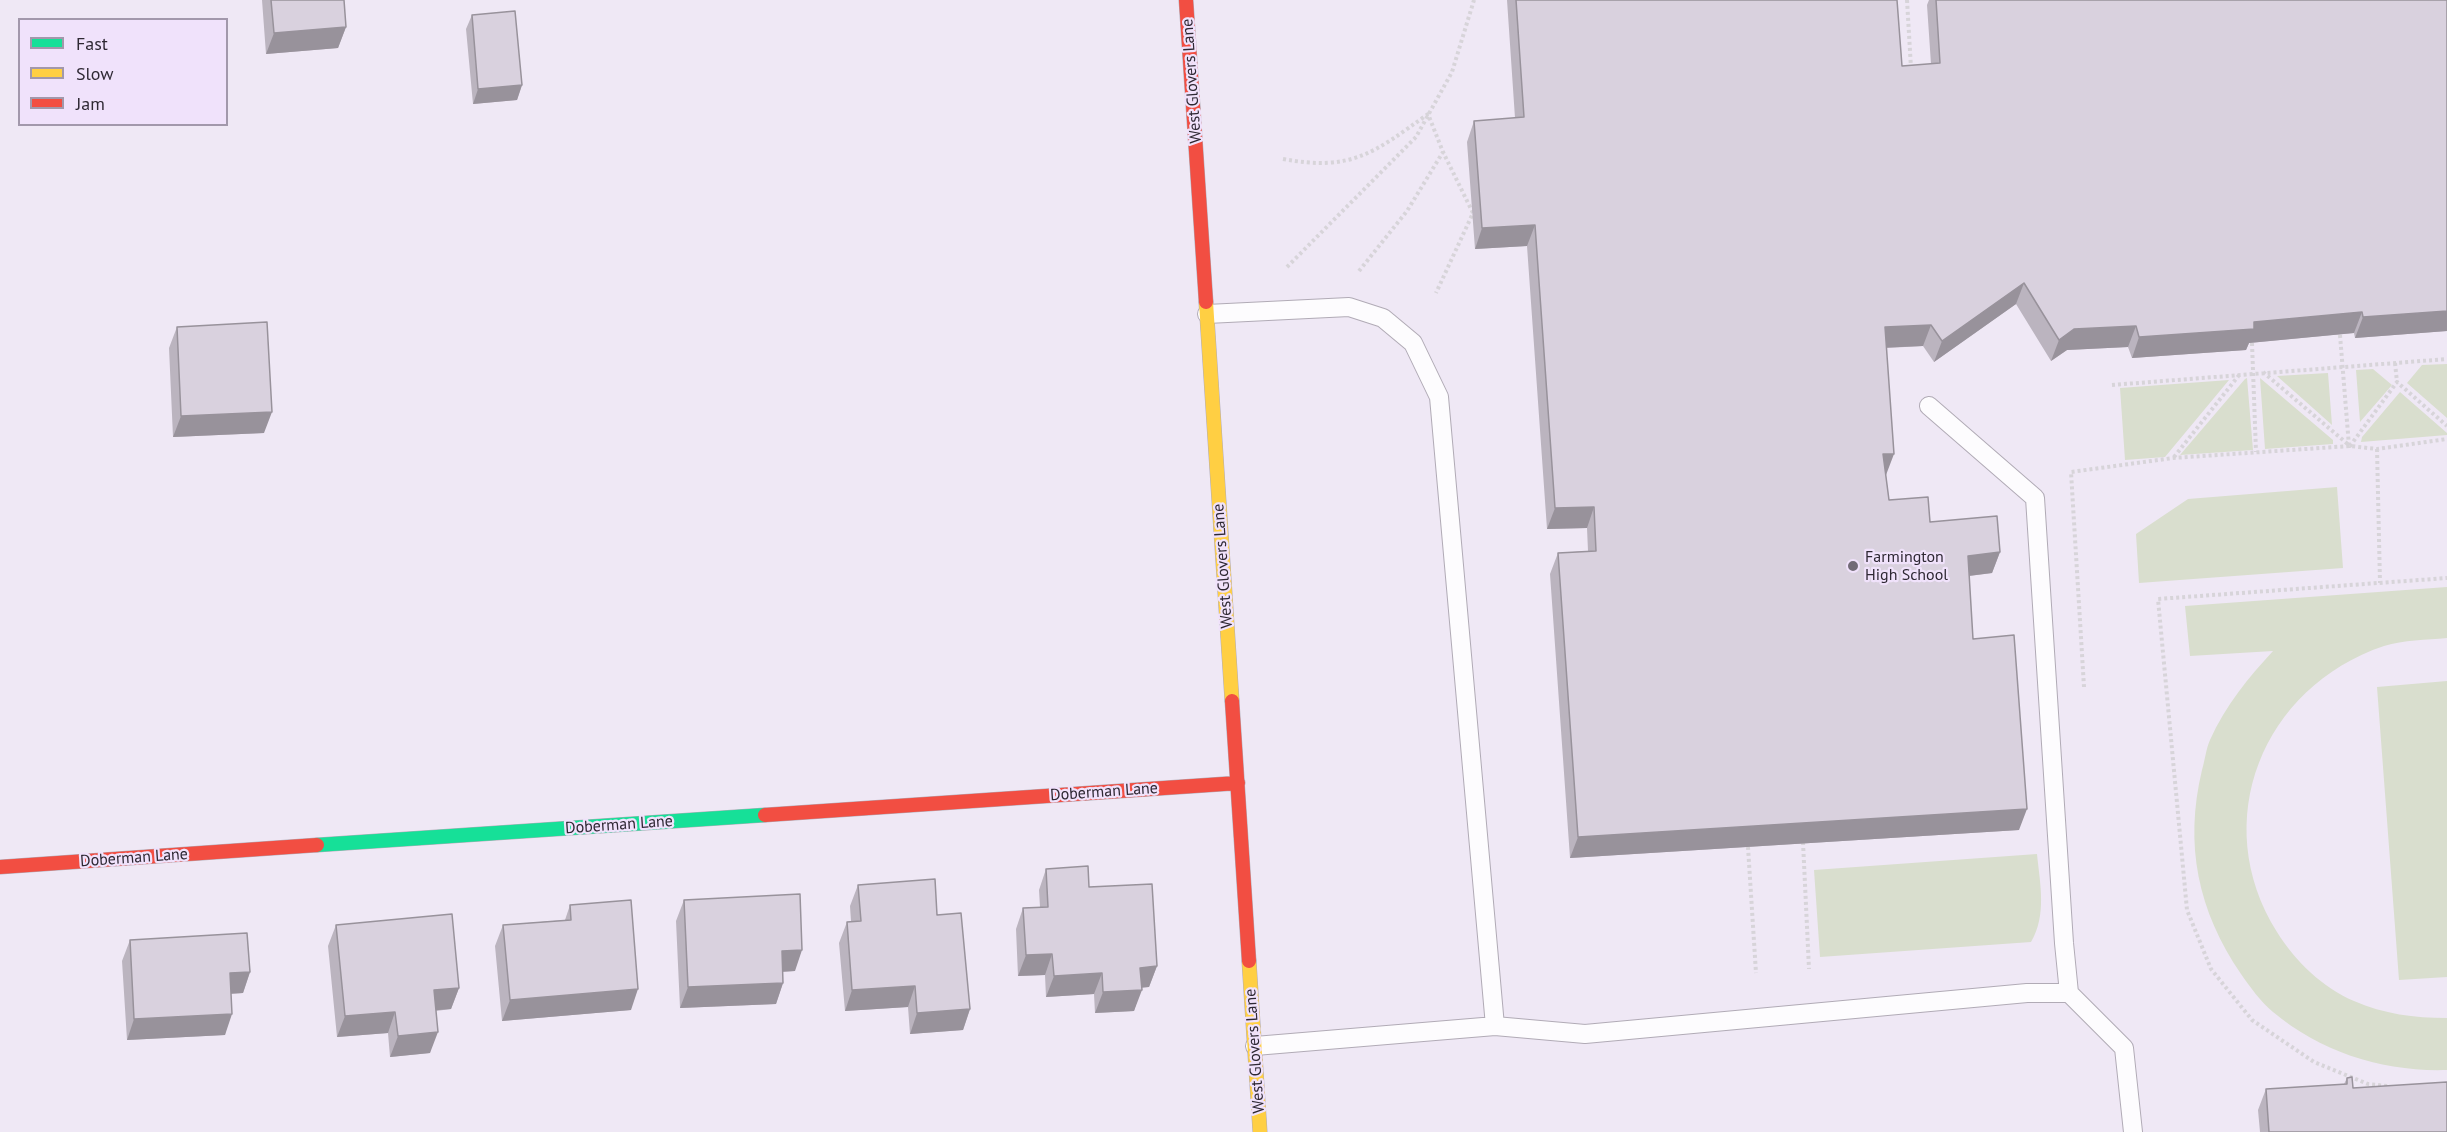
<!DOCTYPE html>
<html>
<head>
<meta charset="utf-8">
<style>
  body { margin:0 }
  #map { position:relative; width:2447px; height:1132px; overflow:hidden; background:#efe8f5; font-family:"PT Sans",sans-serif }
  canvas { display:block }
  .legend { position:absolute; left:18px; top:18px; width:210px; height:108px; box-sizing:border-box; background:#f0e2fb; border:2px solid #a298ab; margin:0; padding:8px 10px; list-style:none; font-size:18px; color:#2e2833 }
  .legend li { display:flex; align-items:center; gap:12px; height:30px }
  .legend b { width:30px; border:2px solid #a298ab }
</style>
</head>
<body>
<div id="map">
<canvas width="2447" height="1132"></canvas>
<ul class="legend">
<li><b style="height:8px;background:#16e098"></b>Fast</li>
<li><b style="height:8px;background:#ffcf43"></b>Slow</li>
<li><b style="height:8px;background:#f24e42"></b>Jam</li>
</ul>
</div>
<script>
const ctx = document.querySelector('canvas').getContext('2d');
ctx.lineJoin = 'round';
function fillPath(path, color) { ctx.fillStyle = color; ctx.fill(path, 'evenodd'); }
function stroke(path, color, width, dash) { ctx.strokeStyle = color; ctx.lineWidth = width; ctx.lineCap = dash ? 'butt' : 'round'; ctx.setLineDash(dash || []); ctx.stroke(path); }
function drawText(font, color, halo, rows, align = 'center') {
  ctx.font = font + ' "PT Sans",sans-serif'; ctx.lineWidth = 4.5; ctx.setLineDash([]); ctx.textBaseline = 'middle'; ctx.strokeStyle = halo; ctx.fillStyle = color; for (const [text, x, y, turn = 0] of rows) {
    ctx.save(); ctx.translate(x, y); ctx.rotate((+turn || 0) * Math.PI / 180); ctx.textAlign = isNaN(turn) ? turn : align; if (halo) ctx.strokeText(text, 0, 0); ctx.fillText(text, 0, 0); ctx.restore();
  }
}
fillPath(new Path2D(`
  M 2447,364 L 2447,418 L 2407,383 L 2422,365 Z
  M 2373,369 L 2392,385 L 2360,422 L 2356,370 Z
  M 2328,373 L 2332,425 L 2277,376 Z
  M 2247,378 L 2253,450 L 2180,455 L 2245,379 Z
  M 2260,378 L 2333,440 L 2333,444 L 2265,449 Z
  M 2229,380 L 2165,457 L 2125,460 L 2120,388 Z
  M 2400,392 L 2447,433 L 2447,435 L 2361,442 L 2362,437 Z
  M 2337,487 L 2343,568 L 2139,583 L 2136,534 L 2188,499 Z
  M 2447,587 L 2447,638 C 2426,640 2404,640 2384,646 C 2262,687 2208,822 2277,932 C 2295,961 2323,988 2354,1001 C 2384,1014 2414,1018 2447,1018 L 2447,1070 C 2384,1072 2322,1053 2273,1012 C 2261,1002 2250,987 2241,974 C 2198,911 2184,845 2202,770 C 2205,760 2206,749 2210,740 C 2225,706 2249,677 2273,651 L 2190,656 L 2185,606 Z
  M 2447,681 L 2447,977 L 2399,980 L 2377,687 Z
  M 2037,854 C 2040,884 2047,915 2031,942 L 1820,957 L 1814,870 Z`), '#d9dece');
const lane = new Path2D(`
  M 1207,314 L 1349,307 L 1383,318 L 1413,343 L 1439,397 L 1495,1026 L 1255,1046
  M 1929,406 L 2035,498 L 2064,943 L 2069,993
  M 1495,1026 L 1585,1034 L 2027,993 L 2069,993 L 2124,1048 L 2133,1132`);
const fast = new Path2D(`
  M 317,845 L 765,815`);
const slow = new Path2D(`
  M 1206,302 L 1232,701
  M 1249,961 L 1260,1132`);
const jam = new Path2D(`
  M 1186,0 L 1206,302
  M 1232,701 L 1249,961
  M 765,815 L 1238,783
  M 0,867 L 317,845`);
stroke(lane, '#b1abb6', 20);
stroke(fast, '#b1abb6', 15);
stroke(slow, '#b1abb6', 15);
stroke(jam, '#b1abb6', 15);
stroke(new Path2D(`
  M 1907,0 L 1911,68
  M 1283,159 C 1352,172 1375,152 1428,114 L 1443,152 L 1473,213 L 1436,293
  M 1287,267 L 1416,137 L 1452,72 L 1474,0
  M 1359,271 L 1407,211 L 1443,152
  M 2340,335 L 2349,446
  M 2252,343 L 2256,452
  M 2395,363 L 2397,382
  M 2263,372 L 2350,446 L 2397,382 L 2447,426
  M 2112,385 L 2447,359
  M 2377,449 L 2380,583
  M 2174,457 L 2240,374
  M 2084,687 L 2071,472 L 2173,458 L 2350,446 L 2377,449 L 2447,439
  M 1803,842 L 1809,969
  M 1748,847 L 1756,973
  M 2387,1086 L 2368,1084 L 2314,1062 L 2252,1020 L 2211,969 L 2187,910 L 2158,599 L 2447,578`), '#d7d4d9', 4, [3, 3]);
stroke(lane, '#fdfcfe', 18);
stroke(fast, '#16e098', 14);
stroke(slow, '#ffcf43', 14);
stroke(jam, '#f24e42', 14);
fillPath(new Path2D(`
  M 262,0 L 344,0 L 346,27 L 338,48 L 266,54 Z
  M 1507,0 L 1897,0 L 1902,66 L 1931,64 L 1927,5 L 1929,0 L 2447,0 L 2447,331 L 2355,338 L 2354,333 L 2249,343 L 2246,350 L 2132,358 L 2128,347 L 2067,350 L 2051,361 L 2016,304 L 1934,362 L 1923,346 L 1887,348 L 1886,475 L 1889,500 L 1930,522 L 2000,552 L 1992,573 L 1969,576 L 1973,639 L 2019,830 L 1570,858 L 1550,574 L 1558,553 L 1588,551 L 1587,528 L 1547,529 L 1527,246 L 1475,249 L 1467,142 L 1474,121 L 1515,118 Z
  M 472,15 L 522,85 L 517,100 L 473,104 L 466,29 Z
  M 177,327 L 264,433 L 173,437 L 169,348 Z
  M 1046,869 L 1089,887 L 1157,966 L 1149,987 L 1141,988 L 1134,1011 L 1095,1013 L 1094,994 L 1046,997 L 1045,975 L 1018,976 L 1016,929 L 1023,908 L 1040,907 L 1039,890 Z
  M 858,885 L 937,915 L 970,1009 L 963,1030 L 910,1034 L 908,1007 L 845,1011 L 839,943 L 847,922 L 851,921 L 850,906 Z
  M 684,900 L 795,971 L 783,972 L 783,983 L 776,1004 L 680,1008 L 676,921 Z
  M 570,905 L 631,1010 L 502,1021 L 495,946 L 503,925 L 565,920 Z
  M 336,925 L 459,988 L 451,1009 L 436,1011 L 430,1053 L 390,1057 L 388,1033 L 337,1037 L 328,946 Z
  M 130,940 L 250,972 L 243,993 L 231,994 L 225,1035 L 127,1040 L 122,961 Z
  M 2347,1078 L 2353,1088 L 2447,1132 L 2260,1132 L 2258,1110 L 2266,1089 L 2344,1084 Z`), '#bbb4bf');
fillPath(new Path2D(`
  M 346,27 L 338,48 L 266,54 L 274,33 Z
  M 522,85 L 517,100 L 473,104 L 478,89 Z
  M 1535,225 L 1527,246 L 1475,249 L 1482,228 Z
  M 2024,283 L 2016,304 L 1934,362 L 1942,341 Z
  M 2447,311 L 2447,331 L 2355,338 L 2363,317 Z
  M 2362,312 L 2354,333 L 2249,343 L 2246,350 L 2132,358 L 2139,337 L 2254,322 Z
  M 1931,325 L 1923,346 L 1877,348 L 1885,327 Z
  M 2136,326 L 2128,347 L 2067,350 L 2051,361 L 2059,340 L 2074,329 Z
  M 272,412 L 264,433 L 173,437 L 181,416 Z
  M 1883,454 L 1894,454 L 1886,475 L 1875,475 Z
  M 1594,507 L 1587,528 L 1547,529 L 1555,508 Z
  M 2000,552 L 1992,573 L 1960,577 L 1968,556 Z
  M 2027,809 L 2019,830 L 1570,858 L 1578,837 Z
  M 802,950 L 795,971 L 774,972 L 782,951 Z
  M 1052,954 L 1045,975 L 1018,976 L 1026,955 Z
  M 1157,966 L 1149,987 L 1132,988 L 1140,968 Z
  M 250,972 L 243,993 L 223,994 L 230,973 Z
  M 1102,973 L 1094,994 L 1046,997 L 1054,976 Z
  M 783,983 L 776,1004 L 680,1008 L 688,987 Z
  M 915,986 L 908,1007 L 845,1011 L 852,990 Z
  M 459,988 L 451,1009 L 426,1011 L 434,990 Z
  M 638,989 L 631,1010 L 502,1021 L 510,1000 Z
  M 1142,990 L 1134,1011 L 1095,1013 L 1103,992 Z
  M 970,1009 L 963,1030 L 910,1034 L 917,1013 Z
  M 395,1012 L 388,1033 L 337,1037 L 345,1016 Z
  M 232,1014 L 225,1035 L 127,1040 L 134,1019 Z
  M 438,1032 L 430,1053 L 390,1057 L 398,1036 Z`), '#98929b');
const building = new Path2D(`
  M 271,0 L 344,0 L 346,27 L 274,33 Z
  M 1516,0 L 1897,0 L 1902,66 L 1940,63 L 1936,0 L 2447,0 L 2447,311 L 2363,317 L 2362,312 L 2254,322 L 2254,329 L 2139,337 L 2136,326 L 2074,329 L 2059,340 L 2024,283 L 1942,341 L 1931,325 L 1885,327 L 1894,454 L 1883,454 L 1889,500 L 1928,497 L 1930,522 L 1997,516 L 2000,552 L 1968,556 L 1973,639 L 2014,635 L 2027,809 L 1578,837 L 1558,553 L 1596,551 L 1594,507 L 1555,508 L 1535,225 L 1482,228 L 1474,121 L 1524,117 Z
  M 515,11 L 522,85 L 478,89 L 472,15 Z
  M 267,322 L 272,412 L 181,416 L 177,327 Z
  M 1088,866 L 1089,887 L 1152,884 L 1157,966 L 1140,968 L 1142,990 L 1103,992 L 1102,973 L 1054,976 L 1052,954 L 1026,955 L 1023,908 L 1048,907 L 1046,869 Z
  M 935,879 L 937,915 L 961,913 L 970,1009 L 917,1013 L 915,986 L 852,990 L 847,922 L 861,921 L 858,885 Z
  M 800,894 L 802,950 L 782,951 L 783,983 L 688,987 L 684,900 Z
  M 631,900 L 638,989 L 510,1000 L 503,925 L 571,920 L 570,905 Z
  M 452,914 L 459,988 L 434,990 L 438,1032 L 398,1036 L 395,1012 L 345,1016 L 336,925 Z
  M 247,933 L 250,972 L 230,973 L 232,1014 L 134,1019 L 130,940 Z
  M 2352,1077 L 2353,1088 L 2447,1082 L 2447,1132 L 2269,1132 L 2266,1089 L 2347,1084 L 2347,1078 Z`);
fillPath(building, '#d9d1de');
stroke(building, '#98929b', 1.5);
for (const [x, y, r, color] of [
  [1853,566,6,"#726b77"]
]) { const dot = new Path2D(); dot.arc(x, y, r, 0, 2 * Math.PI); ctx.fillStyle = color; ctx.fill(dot); stroke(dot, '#f0e2fb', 2); }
drawText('16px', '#2e2833', '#f0e2fb', [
  ["West Glovers Lane",1192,81,-94],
  ["West Glovers Lane",1223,566,-94],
  ["Doberman Lane",1104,792,-4],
  ["Doberman Lane",619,825,-4],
  ["Doberman Lane",134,858,-4],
  ["West Glovers Lane",1255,1051,-94]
]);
drawText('16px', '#2e2833', '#f0e2fb', [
  ["Farmington",1865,557],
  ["High School",1865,575]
], 'left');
</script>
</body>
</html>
